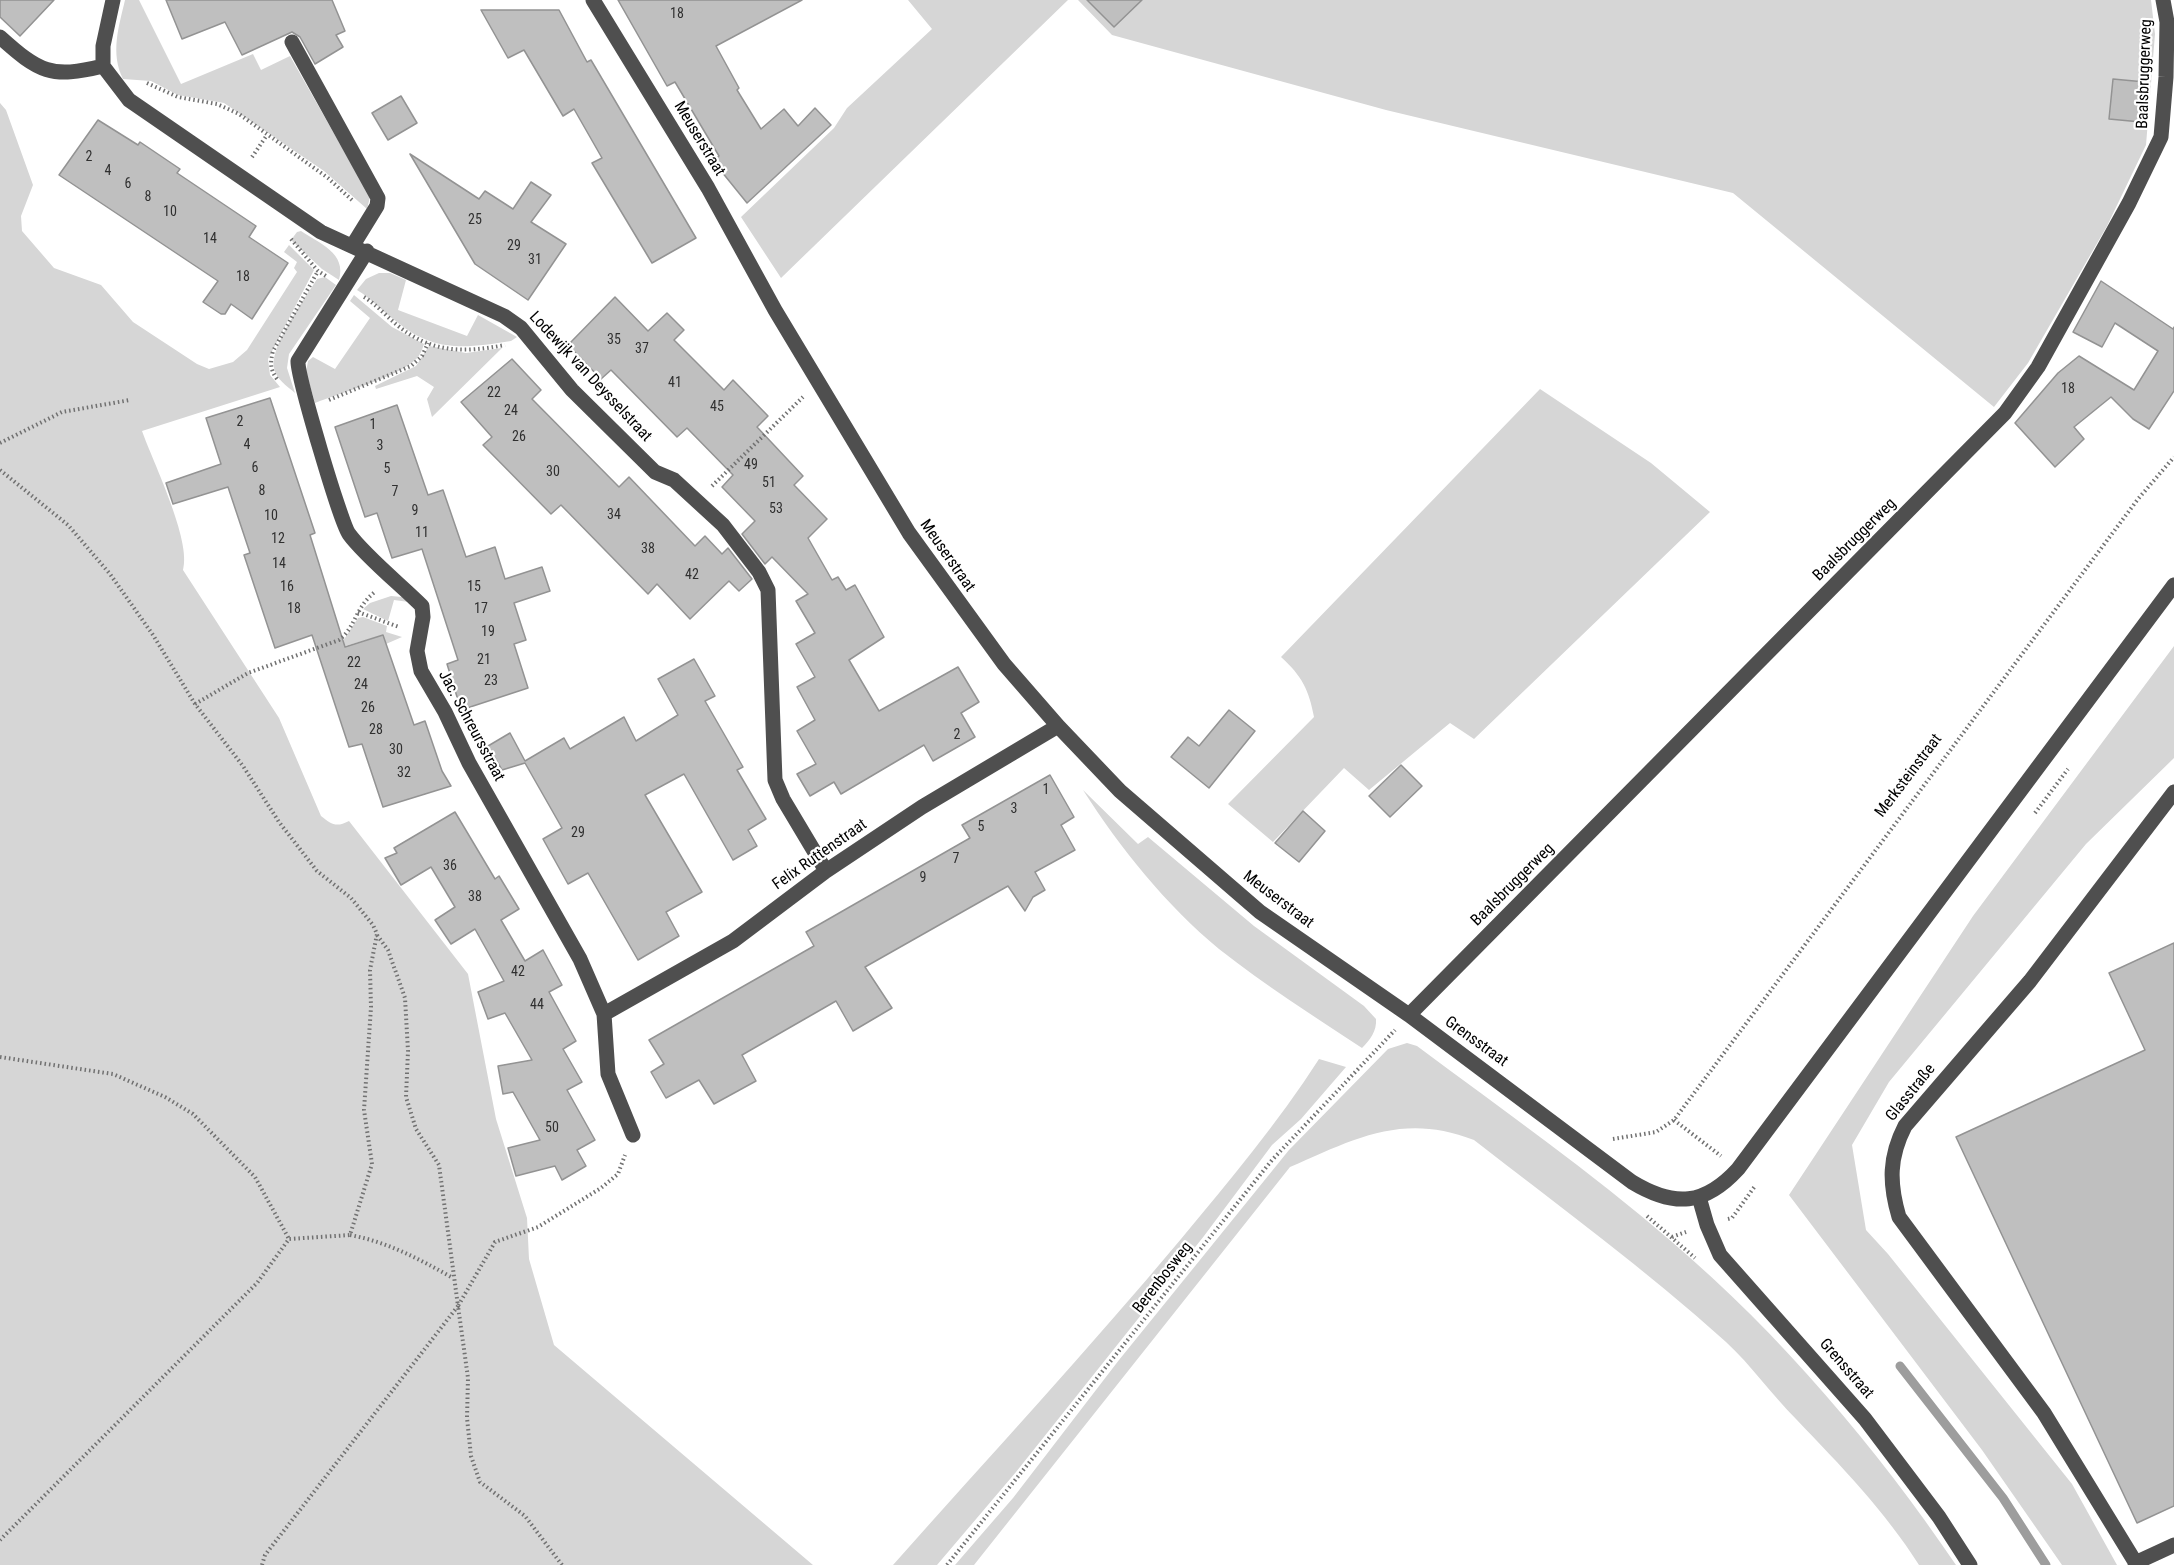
<!DOCTYPE html>
<html>
<head>
<meta charset="utf-8">
<style>
  body { margin:0 }
  canvas { display:block; background:#fff }
</style>
</head>
<body>
<canvas width="2174" height="1565"></canvas>
<script>
const ctx = document.querySelector('canvas').getContext('2d');
ctx.lineJoin = 'round';
function fillPath(path, color) { ctx.fillStyle = color; ctx.fill(path, 'evenodd'); }
function stroke(path, color, width, dash) { ctx.strokeStyle = color; ctx.lineWidth = width; ctx.lineCap = dash ? 'butt' : 'round'; ctx.setLineDash(dash || []); ctx.stroke(path); }
function drawText(font, color, halo, rows, align = 'center') {
  ctx.font = font + ' "Roboto Condensed",sans-serif'; ctx.lineWidth = 4.5; ctx.setLineDash([]); ctx.textBaseline = 'middle'; ctx.strokeStyle = halo; ctx.fillStyle = color; for (const [text, x, y, turn = 0] of rows) {
    ctx.save(); ctx.translate(x, y); ctx.rotate((+turn || 0) * Math.PI / 180); ctx.textAlign = isNaN(turn) ? turn : align; if (halo) ctx.strokeText(text, 0, 0); ctx.fillText(text, 0, 0); ctx.restore();
  }
}
fillPath(new Path2D(`
  M 125,0 L 139,0 L 181,84 L 253,54 L 261,70 L 290,56 L 370,197 L 367,209 L 324,171 L 224,103 L 178,95 L 151,81 L 123,79 C 110,53 119,26 125,0 Z
  M 908,0 L 1068,0 L 781,278 L 741,217 L 834,128 L 847,108 L 932,29 Z
  M 1078,0 L 2151,0 L 2155,34 L 2146,145 L 2107,226 L 2028,363 L 1994,407 L 1733,193 L 1386,110 L 1112,35 Z
  M 0,103 L 6,110 L 33,185 L 21,216 L 22,231 L 54,268 L 101,285 L 133,322 L 197,364 L 209,369 L 233,362 L 247,350 L 297,272 L 294,268 L 297,262 L 284,252 L 289,245 L 314,270 L 268,359 L 270,375 L 280,387 L 142,431 C 153,462 192,541 183,570 L 279,718 L 321,816 C 331,824 336,828 349,821 L 468,974 L 496,1119 L 527,1218 L 529,1259 L 554,1345 L 813,1565 L 0,1565 Z
  M 301,231 C 319,243 347,253 339,280 L 322,269 L 291,240 L 297,232 Z
  M 379,273 L 390,273 L 406,280 L 398,310 L 467,336 L 478,315 L 517,337 L 511,341 C 466,348 435,353 397,322 C 383,312 372,299 357,290 L 366,279 Z
  M 325,277 L 336,285 L 289,354 L 287,368 L 295,393 C 287,386 276,379 274,368 C 269,347 306,297 317,279 Z
  M 354,295 L 392,327 L 424,344 C 422,350 420,356 415,360 C 397,377 340,393 315,403 L 306,372 L 308,361 L 313,357 L 335,369 L 370,318 L 350,301 Z
  M 429,346 L 466,353 L 502,348 L 432,417 L 427,399 L 434,387 L 417,376 L 376,389 L 375,386 L 416,366 Z
  M 1540,389 L 1651,463 L 1710,512 L 1474,739 L 1450,723 L 1369,790 L 1344,768 L 1273,842 L 1228,804 L 1314,717 C 1309,690 1302,676 1281,657 Z
  M 391,596 L 402,597 L 409,602 L 394,600 L 388,621 L 363,609 L 370,603 Z
  M 363,617 L 387,626 L 386,632 L 402,637 L 386,644 L 383,635 L 345,646 L 343,641 L 358,618 Z
  M 2174,646 L 2174,758 L 2086,844 L 1889,1082 L 1852,1145 L 1866,1230 L 1888,1254 L 2072,1484 L 2117,1565 L 2062,1565 L 1982,1450 L 1789,1195 L 1973,916 Z
  M 1083,790 L 1138,844 L 1148,837 L 1254,926 L 1364,1006 L 1376,1019 C 1377,1031 1370,1040 1362,1048 C 1313,1016 1265,985 1219,949 C 1166,905 1120,848 1083,790 Z
  M 1407,1043 L 1417,1046 C 1503,1110 1591,1172 1672,1242 C 1781,1335 1876,1447 1956,1565 L 1919,1565 C 1885,1511 1840,1465 1796,1419 C 1772,1395 1751,1365 1726,1342 C 1646,1270 1559,1206 1474,1140 C 1403,1112 1354,1139 1290,1167 L 974,1565 L 955,1565 L 1013,1498 L 1119,1360 L 1289,1150 L 1388,1049 Z
  M 1319,1059 L 1346,1067 L 1301,1119 L 1272,1145 L 1204,1236 L 1016,1472 L 937,1565 L 893,1565 C 989,1457 1088,1350 1181,1239 C 1229,1181 1278,1123 1319,1059 Z`), '#d6d6d6');
stroke(new Path2D(`
  M 1900,1366 L 2003,1498 L 2046,1565`), '#9d9d9d', 9);
const building = new Path2D(`
  M 0,0 L 54,0 L 20,36 L 0,17 Z
  M 166,0 L 332,0 L 345,31 L 336,35 L 343,47 L 315,64 L 300,37 L 292,32 L 242,55 L 225,22 L 182,39 Z
  M 618,0 L 802,0 L 716,46 L 739,88 L 737,90 L 761,129 L 784,109 L 798,126 L 815,108 L 831,125 L 747,203 L 713,161 L 719,156 L 675,82 L 667,86 Z
  M 1087,0 L 1142,0 L 1114,27 Z
  M 481,10 L 559,10 L 587,62 L 591,60 L 696,238 L 652,263 L 592,163 L 602,158 L 574,109 L 563,116 L 524,50 L 508,58 Z
  M 2113,79 L 2145,82 L 2141,122 L 2109,119 Z
  M 401,96 L 417,123 L 388,140 L 372,113 Z
  M 98,120 L 138,145 L 140,142 L 180,169 L 177,173 L 256,226 L 249,237 L 288,263 L 252,319 L 231,304 L 225,314 L 221,314 L 203,302 L 218,281 L 59,175 Z
  M 410,154 L 479,199 L 485,191 L 513,209 L 531,182 L 551,195 L 531,222 L 566,244 L 528,300 L 475,264 Z
  M 2101,281 L 2173,329 L 2174,327 L 2174,391 L 2149,429 L 2133,419 L 2111,397 L 2074,427 L 2084,439 L 2055,467 L 2015,423 L 2058,373 L 2079,356 L 2134,390 L 2158,351 L 2115,323 L 2102,347 L 2073,332 Z
  M 615,297 L 648,331 L 667,313 L 684,330 L 674,340 L 724,390 L 733,380 L 768,416 L 757,427 L 803,476 L 794,485 L 827,519 L 808,538 L 832,580 L 838,577 L 846,590 L 855,585 L 884,637 L 849,660 L 879,711 L 958,667 L 979,702 L 961,713 L 975,737 L 933,761 L 924,745 L 841,794 L 834,782 L 810,796 L 797,774 L 816,764 L 797,731 L 815,720 L 797,687 L 815,677 L 796,644 L 815,633 L 796,601 L 808,594 L 772,557 L 765,564 L 742,534 L 755,521 L 722,487 L 733,475 L 687,428 L 677,437 L 611,370 L 601,379 L 568,345 Z
  M 512,359 L 541,390 L 532,399 L 619,487 L 629,477 L 695,546 L 705,536 L 722,554 L 728,548 L 752,579 L 739,591 L 729,581 L 690,619 L 657,584 L 648,594 L 561,505 L 551,514 L 483,445 L 492,437 L 461,402 Z
  M 270,398 L 315,533 L 310,535 L 345,647 L 383,635 L 414,725 L 425,721 L 442,771 L 451,786 L 383,807 L 362,744 L 349,747 L 312,635 L 275,648 L 244,555 L 250,553 L 228,487 L 173,504 L 166,483 L 221,464 L 206,418 Z
  M 397,405 L 428,495 L 443,490 L 466,557 L 495,547 L 505,579 L 542,567 L 550,591 L 514,603 L 526,640 L 514,644 L 528,688 L 461,710 L 447,664 L 458,660 L 422,549 L 392,558 L 377,513 L 365,517 L 335,427 Z
  M 694,659 L 715,696 L 705,701 L 743,767 L 737,770 L 766,819 L 748,830 L 757,846 L 733,860 L 684,774 L 645,795 L 702,892 L 666,912 L 679,936 L 638,960 L 588,873 L 568,884 L 543,839 L 562,828 L 525,763 L 502,770 L 488,746 L 510,733 L 525,761 L 564,738 L 570,749 L 624,717 L 636,741 L 678,715 L 658,679 Z
  M 1229,710 L 1255,731 L 1209,788 L 1171,757 L 1188,737 L 1199,746 Z
  M 1401,765 L 1422,786 L 1390,817 L 1369,796 Z
  M 1050,775 L 1074,817 L 1061,825 L 1075,850 L 1035,872 L 1045,890 L 1033,897 L 1025,911 L 1008,886 L 865,967 L 892,1008 L 853,1031 L 836,1001 L 742,1055 L 756,1081 L 714,1104 L 699,1080 L 666,1098 L 651,1072 L 664,1064 L 649,1040 L 814,946 L 806,932 L 970,838 L 962,825 Z
  M 1303,811 L 1325,831 L 1299,862 L 1275,843 Z
  M 455,812 L 495,879 L 499,876 L 519,909 L 501,920 L 525,961 L 543,950 L 562,985 L 549,992 L 576,1041 L 563,1049 L 582,1082 L 567,1090 L 595,1140 L 577,1150 L 586,1166 L 562,1180 L 555,1166 L 516,1176 L 508,1148 L 540,1140 L 513,1092 L 503,1094 L 498,1066 L 532,1060 L 505,1013 L 488,1019 L 478,992 L 504,981 L 475,929 L 451,944 L 435,920 L 455,907 L 431,867 L 401,885 L 385,858 L 397,853 L 394,848 Z
  M 2174,943 L 2174,1506 L 2137,1523 L 1956,1137 L 2145,1050 L 2109,973 Z`);
fillPath(building, '#bfbfbf');
stroke(building, '#939393', 1.5);
stroke(new Path2D(`
  M 147,83 L 178,97 L 217,104 L 239,114 L 328,178 L 353,201
  M 252,157 L 267,135
  M 291,239 L 318,271 L 326,276
  M 364,297 C 376,304 386,316 397,325 C 431,353 463,353 505,345
  M 277,379 C 270,369 270,363 273,351 L 318,271
  M 329,400 L 411,366 L 422,356 L 428,343
  M 0,443 L 62,412 L 130,400
  M 0,470 L 68,525 L 110,574 L 153,635 L 195,704 L 243,766 L 279,822 L 317,871 L 351,898 L 373,925 L 377,934 L 370,970 L 371,1007 L 364,1110 L 372,1164 L 350,1235 L 289,1239 L 257,1283 L 0,1540
  M 712,486 L 803,397
  M 358,612 L 399,627
  M 195,704 L 248,673 L 339,640 C 356,627 355,607 376,591
  M 2035,813 L 2068,769
  M 0,1057 L 113,1074 L 165,1097 L 193,1114 L 255,1177 L 289,1239
  M 1674,1120 L 1721,1156
  M 1613,1139 L 1656,1132 L 1674,1120 L 2138,499 L 2174,457
  M 1647,1216 L 1695,1258
  M 1728,1219 L 1732,1218 L 1755,1186
  M 350,1235 C 388,1242 419,1259 453,1278
  M 1672,1237 L 1686,1232
  M 262,1565 L 265,1555 L 458,1306 L 439,1165 L 416,1129 L 406,1097 L 408,1051 L 405,998 L 388,950 L 377,935
  M 562,1565 L 525,1516 L 480,1482 L 471,1456 L 467,1418 L 468,1378 L 458,1306 L 495,1242 L 538,1227 L 601,1188 L 618,1174 L 625,1155
  M 947,1565 L 1272,1160 L 1395,1030`), '#717171', 4, [1.5, 3]);
stroke(new Path2D(`
  M 113,0 L 103,46 L 103,66 L 129,100 L 321,232 L 504,316 L 521,328 L 572,390 L 655,472 L 674,480 L 723,525 L 759,572 L 768,590 L 775,780 L 783,799 L 826,871
  M 593,0 L 708,188 L 775,310 L 909,533 L 1004,664 L 1058,726 L 1120,791 L 1260,912 L 1409,1015 L 1632,1182 C 1675,1208 1705,1205 1738,1169 L 2174,585
  M 0,37 C 39,72 51,79 103,66
  M 292,42 L 378,198 L 377,206 L 353,245
  M 367,251 L 298,361 C 297,375 341,524 349,534 C 365,556 401,585 422,606 L 423,617 L 417,651 L 421,671 L 445,712 L 469,763 L 580,959 L 604,1014 L 608,1074 L 633,1135
  M 604,1014 L 733,941 L 826,871 L 922,807 L 1058,726
  M 1409,1015 L 2005,413 L 2038,367 L 2129,203 L 2161,137 L 2166,77 L 2167,22 L 2163,0
  M 1699,1197 L 1707,1225 L 1720,1255 L 1865,1419 L 1939,1517 L 1970,1565
  M 2135,1563 L 2174,1545
  M 2137,1565 L 2044,1413 L 1899,1217 C 1889,1183 1889,1157 1905,1126 L 2030,981 L 2174,792`), '#4f4f4f', 15);
drawText('14px', '#303030', null, [
  ["18",677,14],
  ["2",89,157],
  ["4",108,171],
  ["6",128,184],
  ["8",148,197],
  ["10",170,212],
  ["25",475,220],
  ["14",210,239],
  ["29",514,246],
  ["31",535,260],
  ["18",243,277],
  ["35",614,340],
  ["37",642,349],
  ["41",675,383],
  ["18",2068,389],
  ["22",494,393],
  ["45",717,407],
  ["24",511,411],
  ["2",240,422],
  ["1",373,425],
  ["26",519,437],
  ["4",247,445],
  ["3",380,446],
  ["49",751,465],
  ["6",255,468],
  ["5",387,469],
  ["30",553,472],
  ["51",769,483],
  ["8",262,491],
  ["7",395,492],
  ["53",776,509],
  ["9",415,511],
  ["34",614,515],
  ["10",271,516],
  ["11",422,533],
  ["12",278,539],
  ["38",648,549],
  ["14",279,564],
  ["42",692,575],
  ["16",287,587],
  ["15",474,587],
  ["18",294,609],
  ["17",481,609],
  ["19",488,632],
  ["21",484,660],
  ["22",354,663],
  ["23",491,681],
  ["24",361,685],
  ["26",368,708],
  ["28",376,730],
  ["2",957,735],
  ["30",396,750],
  ["32",404,773],
  ["1",1046,790],
  ["3",1014,809],
  ["5",981,827],
  ["29",578,833],
  ["7",956,859],
  ["36",450,866],
  ["9",923,878],
  ["38",475,897],
  ["42",518,972],
  ["44",537,1005],
  ["50",552,1128]
]);
drawText('16px', '#000', '#fff', [
  ["Baalsbruggerweg",2145,74,-88],
  ["Meuserstraat",699,139,59],
  ["Lodewijk van Deysselstraat",590,377,47],
  ["Baalsbruggerweg",1855,540,-45],
  ["Meuserstraat",947,556,55],
  ["Jac. Schreursstraat",471,726,62],
  ["Merksteinstraat",1909,776,-53],
  ["Felix Ruttenstraat",820,855,-35],
  ["Baalsbruggerweg",1513,885,-45],
  ["Meuserstraat",1278,900,37],
  ["Grensstraat",1476,1042,36],
  ["Glasstraße",1911,1093,-51],
  ["Berenbosweg",1163,1278,-52],
  ["Grensstraat",1846,1369,49]
]);
</script>
</body>
</html>
